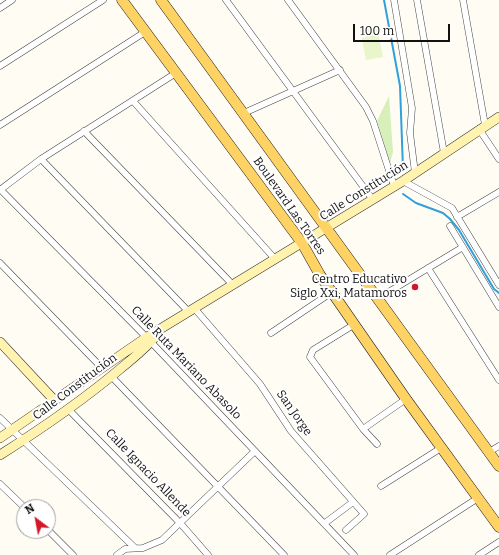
<!DOCTYPE html>
<html>
<head>
<meta charset="utf-8">
<style>
  body { margin:0 }
  #map { position:relative; width:499px; height:555px; overflow:hidden; background:#fffcf4; font-family:Bitter,serif }
  canvas { display:block }
  .north { position:absolute; left:16px; top:499px; width:40px; height:40px; box-sizing:border-box; background:#fff; border:1px solid #a0a0a0; border-radius:50%; rotate:328deg; font-size:11px; font-weight:700; line-height:16px; text-align:center; color:#111 }
  .north::after { content:''; display:block; margin:auto; width:14px; height:18px; background:#d31728; clip-path:polygon(50% 0,100% 100%,50% 72%,0 100%) }
  .scale { position:absolute; left:353px; top:24px; width:97px; height:18px; box-sizing:border-box; border:2px solid #111; border-top:0; padding-left:5px; font-size:12px; line-height:14px; white-space:nowrap; color:#111; -webkit-text-stroke:3px #fff; paint-order:stroke }
</style>
</head>
<body>
<div id="map">
<canvas width="499" height="555"></canvas>
<div class="north">N</div>
<div class="scale">100 m</div>
</div>
<script>
const ctx = document.querySelector('canvas').getContext('2d');
ctx.lineJoin = 'round';
function fillPath(path, color) { ctx.fillStyle = color; ctx.fill(path, 'evenodd'); }
function stroke(path, color, width, dash) { ctx.strokeStyle = color; ctx.lineWidth = width; ctx.lineCap = dash ? 'butt' : 'round'; ctx.setLineDash(dash || []); ctx.stroke(path); }
function drawText(font, color, halo, rows, align = 'center') {
  ctx.font = font + ' Bitter,serif'; ctx.lineWidth = 4; ctx.setLineDash([]); ctx.textBaseline = 'middle'; ctx.strokeStyle = halo; ctx.fillStyle = color; for (const [text, x, y, turn = 0] of rows) {
    ctx.save(); ctx.translate(x, y); ctx.rotate((+turn || 0) * Math.PI / 180); ctx.textAlign = isNaN(turn) ? turn : align; if (halo) ctx.strokeText(text, 0, 0); ctx.fillText(text, 0, 0); ctx.restore();
  }
}
fillPath(new Path2D(`
  M 389,96 L 393,152 L 390,163 L 377,121 Z`), '#d7efb8');
fillPath(new Path2D(`
  M 377,27 L 383,57 L 366,60 L 360,30 Z`), '#e9f5cb');
stroke(new Path2D(`
  M 384,0 L 400,86 L 403,169
  M 403,194 L 416,203 L 443,213 L 450,219 L 459,230 L 494,289 L 499,293`), '#30a0dd', 2);
const street = new Path2D(`
  M 226,0 L 373,200
  M 288,0 L 366,107 L 373,121 L 394,186
  M 394,0 L 412,108 L 410,133 L 415,173
  M 417,0 L 444,153
  M 463,0 L 485,125
  M 0,8 L 12,0
  M 0,66 L 103,0
  M 133,101 L 275,259
  M 244,113 L 340,70
  M 0,125 L 145,32
  M 479,129 L 499,159
  M 84,131 L 233,285
  M 41,159 L 189,312
  M 403,181 L 452,208 L 499,285
  M 0,189 L 151,342 L 354,555
  M 0,190 L 41,159 L 176,73
  M 457,217 L 499,192
  M 450,226 L 499,307
  M 0,263 L 102,368
  M 428,268 L 499,380
  M 377,299 L 463,247
  M 195,309 L 260,384 L 291,431 L 364,514 L 346,530
  M 355,324 L 313,350 L 310,357 L 363,429 L 377,444
  M 271,333 L 332,292
  M 111,376 L 284,555
  M 68,409 L 181,524 L 208,555
  M 0,418 L 134,547
  M 363,429 L 406,399
  M 489,452 L 499,446
  M 0,484 L 24,507
  M 381,486 L 441,448
  M 325,523 L 353,502
  M 48,530 L 73,555
  M 117,555 L 125,549 L 143,548 L 162,540 L 255,451
  M 390,555 L 478,498
  M 479,555 L 499,542`);
const secondary = new Path2D(`
  M 0,342 L 55,401
  M 0,438 L 147,337 L 403,181 L 499,117
  M 0,455 C 41,429 82,401 120,369 C 133,358 148,347 158,333`);
const primary = new Path2D(`
  M 122,0 L 302,243 L 320,275 L 406,399 L 499,527
  M 161,0 L 499,466`);
stroke(street, '#444', 7);
stroke(secondary, '#333', 10);
stroke(primary, '#222', 11);
stroke(street, '#fff', 6);
stroke(secondary, '#fff3af', 9);
stroke(primary, '#ffd264', 10);
for (const [x, y, r, color] of [
  [415,287,4,"#d31728"]
]) { const dot = new Path2D(); dot.arc(x, y, r, 0, 2 * Math.PI); ctx.fillStyle = color; ctx.fill(dot); stroke(dot, '#fff', 1.5); }
drawText('12px', '#111', '#fff', [
  ["Calle Constitución",364,191,-32],
  ["Boulevard Las Torres",289,206,55],
  ["Calle Ruta Mariano Abasolo",186,363,46],
  ["Calle Constitución",75,387,-37],
  ["San Jorge",294,413,55],
  ["Calle Ignacio Allende",148,473,46]
]);
drawText('12px', '#111', '#fff', [
  ["Centro Educativo",407,280],
  ["Siglo Xxi, Matamoros",407,294]
], 'right');
</script>
</body>
</html>
